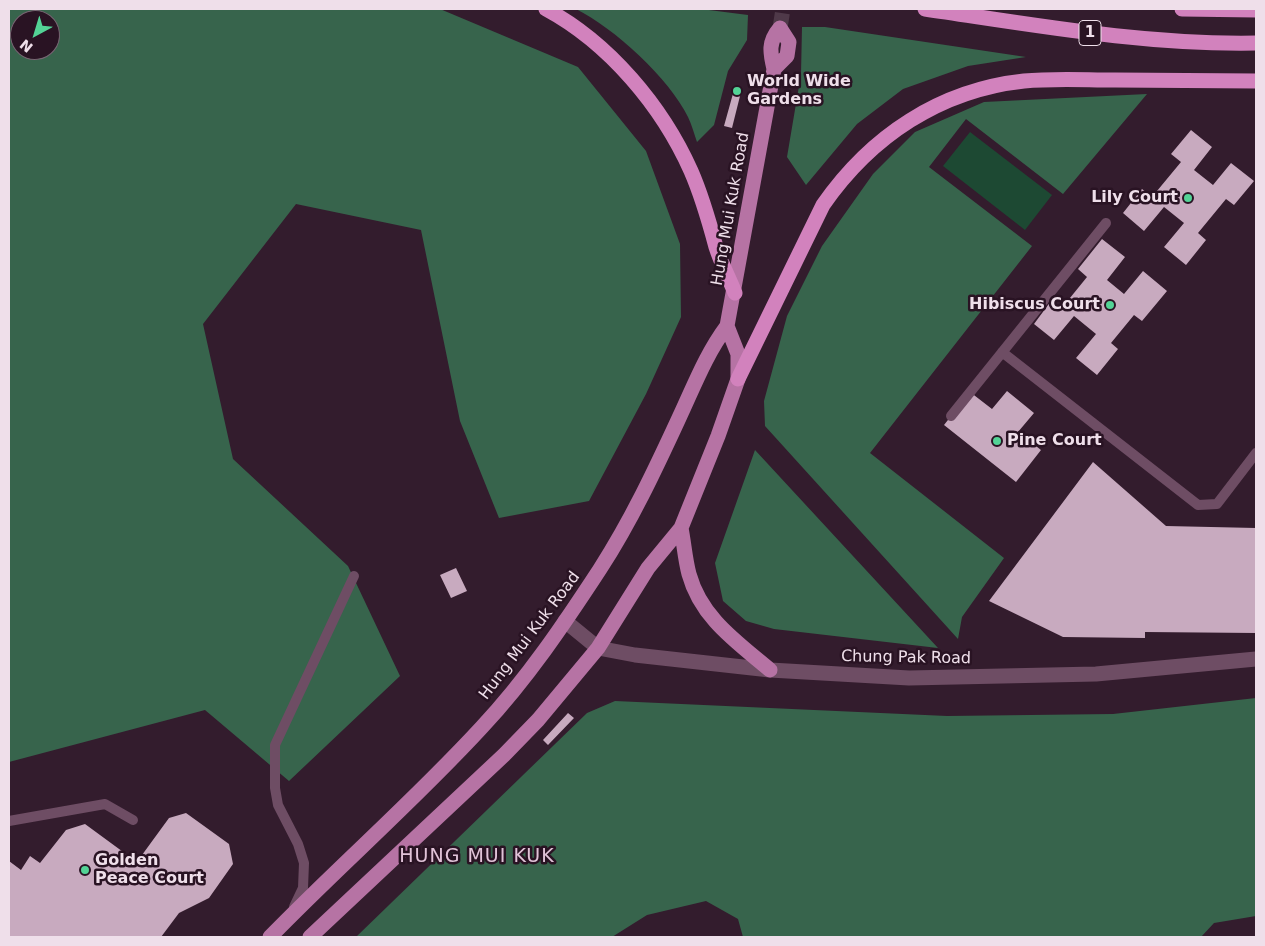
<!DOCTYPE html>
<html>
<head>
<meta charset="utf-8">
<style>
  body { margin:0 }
  #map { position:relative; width:1265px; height:946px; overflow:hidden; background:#331c2d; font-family:"DejaVu Sans",sans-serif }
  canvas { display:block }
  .frame { position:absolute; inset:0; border:10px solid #efdfea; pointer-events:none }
  .north { position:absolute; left:10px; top:10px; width:50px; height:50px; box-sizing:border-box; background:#291323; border:1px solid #786573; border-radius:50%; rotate:219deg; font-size:14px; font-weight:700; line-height:20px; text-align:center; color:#efdfea }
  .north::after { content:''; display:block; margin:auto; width:18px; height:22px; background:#53d396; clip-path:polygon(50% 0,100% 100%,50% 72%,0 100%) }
</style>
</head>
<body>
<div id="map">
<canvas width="1265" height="946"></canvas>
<div class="frame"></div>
<div class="north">N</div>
</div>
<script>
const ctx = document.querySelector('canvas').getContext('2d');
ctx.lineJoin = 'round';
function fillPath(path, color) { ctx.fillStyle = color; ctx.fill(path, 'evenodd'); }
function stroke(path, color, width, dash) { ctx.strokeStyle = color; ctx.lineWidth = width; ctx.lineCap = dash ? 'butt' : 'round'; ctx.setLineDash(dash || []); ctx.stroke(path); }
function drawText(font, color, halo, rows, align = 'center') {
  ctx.font = font + ' "DejaVu Sans",sans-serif'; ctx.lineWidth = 5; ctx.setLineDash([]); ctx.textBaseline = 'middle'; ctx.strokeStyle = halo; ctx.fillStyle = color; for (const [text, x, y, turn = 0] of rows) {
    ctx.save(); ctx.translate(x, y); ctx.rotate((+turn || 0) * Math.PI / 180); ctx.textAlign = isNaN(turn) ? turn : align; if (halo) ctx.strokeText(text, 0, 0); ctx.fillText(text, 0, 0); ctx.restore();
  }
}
fillPath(new Path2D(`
  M 970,132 L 1052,195 L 1025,230 L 943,166 Z`), '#1d4933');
fillPath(new Path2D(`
  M 9,9 L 440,9 L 578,67 L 646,151 L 680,244 L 681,317 L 646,394 L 589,501 L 499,518 L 460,421 L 421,230 L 296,204 L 203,324 L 233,459 L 348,566 L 400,676 L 289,781 L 205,710 L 9,762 ZM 20,20 L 50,20 L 50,50 L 20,50 Z
  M 576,9 L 701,9 L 748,15 L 747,40 L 728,71 L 714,125 L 697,142 C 694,134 692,125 688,117 C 669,78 614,28 576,9 Z
  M 802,27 L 825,27 L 1026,57 L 968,66 L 903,89 L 857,124 L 806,185 L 787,157 L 801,74 Z
  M 1147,94 L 1063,194 L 966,119 L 929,167 L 1032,246 L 870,453 L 1004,558 L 962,617 L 958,639 L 765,426 L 764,401 L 787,316 L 822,246 L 873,174 L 915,132 L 984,102 Z
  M 755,450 L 938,648 L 774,629 L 746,621 L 723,601 L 715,563 Z
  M 1256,698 L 1256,916 L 1214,923 L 1201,937 L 743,937 L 738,919 L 706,901 L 647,915 L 612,937 L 356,937 L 587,713 L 615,701 L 947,716 L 1113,714 Z`), '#37644c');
fillPath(new Path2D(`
  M 734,90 L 741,92 L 732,128 L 724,126 Z
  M 1191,130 L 1212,147 L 1194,170 L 1213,185 L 1231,163 L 1254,181 L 1234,205 L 1226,199 L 1198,233 L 1206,240 L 1186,265 L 1164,247 L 1184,223 L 1164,207 L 1144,231 L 1123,213 L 1142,189 L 1152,197 L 1181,162 L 1171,154 Z
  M 1102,239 L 1125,257 L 1107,280 L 1124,294 L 1143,271 L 1167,291 L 1142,321 L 1134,315 L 1111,343 L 1118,349 L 1097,375 L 1076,358 L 1096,334 L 1074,316 L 1054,340 L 1034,324 L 1051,301 L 1061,309 L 1087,277 L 1078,269 Z
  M 1007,391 L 1034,413 L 1018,432 L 1041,450 L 1016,482 L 944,425 L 970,392 L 992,409 Z
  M 1093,462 L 1166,526 L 1256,528 L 1256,633 L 1145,632 L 1145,638 L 1063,637 L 989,601 Z
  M 456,568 L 467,591 L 451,598 L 440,575 Z
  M 568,713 L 574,718 L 548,745 L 543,740 Z
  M 186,813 L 229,844 L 233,864 L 209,898 L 179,913 L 161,937 L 9,937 L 9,861 L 21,870 L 30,856 L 40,863 L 66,830 L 85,824 L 130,857 L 142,855 L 169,818 Z`), '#c8aabf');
stroke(new Path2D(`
  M 780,28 L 783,9`), '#4f3949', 15, [15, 8]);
stroke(new Path2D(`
  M 1002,352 L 1198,505 L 1217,504 L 1256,453
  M 951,416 L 1106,223
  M 9,821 L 105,804 L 133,820
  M 294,907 L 303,888 L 304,863 L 298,844 L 278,805 L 275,788 L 275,745 L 354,576`), '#6e4d64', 10);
stroke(new Path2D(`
  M 565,621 L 598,648 L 635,655 L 770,670 L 909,678 L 1096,674 L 1256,659`), '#6e4d64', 15);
stroke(new Path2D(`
  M 681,528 C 684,543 685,559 689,574 C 701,618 737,642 770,670
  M 270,937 C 339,866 415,800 482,727 C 527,679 564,624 600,569 C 631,521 655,470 679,418 C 694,386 706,354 727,326 L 774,69 C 770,52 768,42 780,28 L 789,42 L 787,56 L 774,69
  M 310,937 L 504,755 L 538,720 L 598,648 L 648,568 L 681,528 L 718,436 L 738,379 L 738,354 L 727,326`), '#b673a4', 15);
stroke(new Path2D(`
  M 546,9 C 609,43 662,106 691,171 C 702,196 709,221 716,247 C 721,263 729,278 735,293
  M 925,9 C 1035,25 1145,45 1256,43
  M 1182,9 L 1256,10
  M 738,379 L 823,205 C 871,136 940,90 1024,81 C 1054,78 1085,80 1115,80 C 1162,80 1209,81 1256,81`), '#d282bd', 15);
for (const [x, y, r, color] of [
  [737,91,5,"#53d396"],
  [1188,198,5,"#53d396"],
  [1110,305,5,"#53d396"],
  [997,441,5,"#53d396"],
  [85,870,5,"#53d396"]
]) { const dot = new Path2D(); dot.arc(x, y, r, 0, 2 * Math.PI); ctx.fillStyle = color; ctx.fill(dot); stroke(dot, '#291323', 2); }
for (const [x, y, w] of [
  [1090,33,22]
]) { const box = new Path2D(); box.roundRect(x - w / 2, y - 12.5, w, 25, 4); ctx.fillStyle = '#291323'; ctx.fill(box); stroke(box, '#efdfea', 1); }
drawText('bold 15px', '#efdfea', null, [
  ["1",1090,33]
]);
drawText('bold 16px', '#efdfea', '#291323', [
  ["World Wide",747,82],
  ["Gardens",747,100],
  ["Lily Court",1178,198,"right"],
  ["Hibiscus Court",1100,305,"right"],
  ["Pine Court",1007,441],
  ["Golden",95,861],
  ["Peace Court",95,879]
], 'left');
drawText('16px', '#efdfea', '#291323', [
  ["Hung Mui Kuk Road",731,209,-80],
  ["Hung Mui Kuk Road",530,636,-53],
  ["Chung Pak Road",906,658,1]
]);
ctx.letterSpacing = '1px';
drawText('19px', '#e1c3d8', '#291323', [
  ["HUNG MUI KUK",477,857]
]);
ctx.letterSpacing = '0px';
</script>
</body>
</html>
